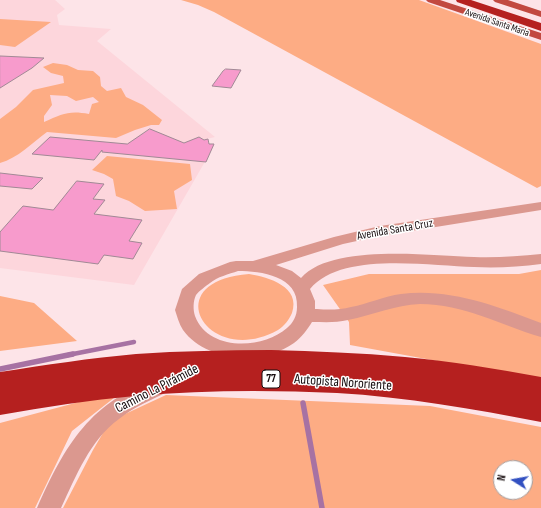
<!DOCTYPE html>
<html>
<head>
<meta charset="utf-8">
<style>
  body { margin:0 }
  #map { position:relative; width:541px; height:508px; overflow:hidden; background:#fde4e8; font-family:"Sofia Sans Condensed",sans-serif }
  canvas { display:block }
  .north { position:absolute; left:493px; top:460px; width:40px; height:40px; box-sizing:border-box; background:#fff; border:1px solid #a29e9f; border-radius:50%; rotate:281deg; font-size:11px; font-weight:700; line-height:16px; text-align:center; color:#170d0f }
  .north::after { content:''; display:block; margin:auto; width:14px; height:18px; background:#3250c1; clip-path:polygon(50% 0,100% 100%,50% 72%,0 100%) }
</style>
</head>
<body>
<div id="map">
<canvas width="541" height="508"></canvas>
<div class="north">N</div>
</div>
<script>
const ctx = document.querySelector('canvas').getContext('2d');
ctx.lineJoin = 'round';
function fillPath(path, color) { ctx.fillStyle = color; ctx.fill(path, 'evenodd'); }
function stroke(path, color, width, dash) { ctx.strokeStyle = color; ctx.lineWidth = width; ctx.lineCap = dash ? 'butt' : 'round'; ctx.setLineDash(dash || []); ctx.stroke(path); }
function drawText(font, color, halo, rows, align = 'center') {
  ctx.font = font + ' "Sofia Sans Condensed",sans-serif'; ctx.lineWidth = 3; ctx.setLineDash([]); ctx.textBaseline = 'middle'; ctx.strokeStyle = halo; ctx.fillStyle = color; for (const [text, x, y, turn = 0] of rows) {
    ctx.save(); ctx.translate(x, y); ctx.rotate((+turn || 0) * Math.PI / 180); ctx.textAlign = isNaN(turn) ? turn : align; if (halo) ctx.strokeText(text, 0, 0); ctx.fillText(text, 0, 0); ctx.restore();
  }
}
fillPath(new Path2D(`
  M 0,0 L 55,0 L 65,9 L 57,15 L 59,25 L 111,29 L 97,41 L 215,137 L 190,143 L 214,146 L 134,285 L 0,268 Z`), '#fdd6dc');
fillPath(new Path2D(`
  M 181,0 L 419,0 L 541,44 L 541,186 L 537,188 L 214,12 L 198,5 Z
  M 0,19 L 51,22 L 15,47 L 0,45 Z
  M 53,63 L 67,65 L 78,70 L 93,71 L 100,77 L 101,86 L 107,91 L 121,88 L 126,97 L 143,105 L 162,120 L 159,125 L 151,125 L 135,130 L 116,138 L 47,132 C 32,143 18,158 0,163 L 0,119 L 16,107 L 33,90 L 64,83 L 63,76 L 51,73 L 43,67 ZM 50,95 L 67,96 L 76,101 L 93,97 L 99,102 L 92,104 L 89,114 C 69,110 62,114 44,122 L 44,116 L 52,105 Z
  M 107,156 L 190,164 L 192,180 L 174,191 L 177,209 L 145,211 L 129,201 L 116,196 L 113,179 L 104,174 L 92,170 Z
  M 541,270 L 541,380 L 350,345 L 349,322 L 323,285 L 369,274 L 519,274 Z
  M 249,274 C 269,277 301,287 292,313 C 289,320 284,326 278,330 C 208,369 155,281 249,274 Z
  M 0,296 L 34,303 L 77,341 L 0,351 Z
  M 124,390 L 72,431 L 35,508 L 0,508 L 0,423 Z
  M 166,395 L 430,406 L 541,427 L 541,508 L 63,508 L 93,450 L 110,421 ZM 501,468 L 525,468 L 525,492 L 501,492 Z`), '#fdac84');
stroke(new Path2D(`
  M 68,355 L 134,342`), '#a772a3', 4.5);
stroke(new Path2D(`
  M 0,369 L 73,354
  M 303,403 L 322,508`), '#a772a3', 5.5);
const building = new Path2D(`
  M 0,56 L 44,58 L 32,68 L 0,88 Z
  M 226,69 L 241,70 L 231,88 L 212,86 L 223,71 Z
  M 150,129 L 184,143 L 199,137 L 204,140 L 208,139 L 209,144 L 214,144 L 206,162 L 102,152 L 102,150 L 94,160 L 32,154 L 50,137 L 127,144 Z
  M 0,173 L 43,178 L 32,189 L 0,186 Z
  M 77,181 L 104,184 L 93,199 L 105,200 L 94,214 L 142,220 L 129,241 L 142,243 L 133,259 L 104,255 L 98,264 L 0,251 L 0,232 L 23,206 L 53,210 Z`);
fillPath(building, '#f79bcc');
stroke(building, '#a18995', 1);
fillPath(new Path2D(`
  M 541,202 L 541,210 L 380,236 L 343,244 L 276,265 L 292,271 L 301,278 C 332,243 431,256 474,257 C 496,258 519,256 541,254 L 541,264 C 519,267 496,268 474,267 C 429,266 341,251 310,289 L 315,301 L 315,309 L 317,309 C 328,310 340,310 351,307 C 368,304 384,296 401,294 C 450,288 496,306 541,323 L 541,337 C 500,325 464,304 420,304 C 395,305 373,315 348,320 C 336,323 324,322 312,322 C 307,330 302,337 294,343 C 263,365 206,362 183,330 C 179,324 177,316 175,310 L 182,289 L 199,274 L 230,262 L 236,261 L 253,261 L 334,237 L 380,226 ZM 238,271 C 261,271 299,276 297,307 C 297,316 293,323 287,328 C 262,350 208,351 195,316 C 193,310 193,301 196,295 C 199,291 206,286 210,283 C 217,277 229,274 238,271 Z
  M 160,378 L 167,380 L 170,386 L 167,392 C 151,400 134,407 119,419 C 90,440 76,476 61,508 L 37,508 C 65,445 91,400 160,378 Z`), '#db988f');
fillPath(new Path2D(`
  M 426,0 L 440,0 L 541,33 L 541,40 L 428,2 Z
  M 493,0 L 508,0 L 541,11 L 541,17 L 495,2 Z`), '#c24940');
fillPath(new Path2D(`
  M 456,0 L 471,0 L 541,23 L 541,31 L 457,2 Z
  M 271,350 C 316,351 360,353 405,357 C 451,361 496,369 541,377 L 541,422 C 474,409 406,397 337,393 C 270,390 202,390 135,396 C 90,400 45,407 0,415 L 0,372 C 45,365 91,358 136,354 C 181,351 226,350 271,350 Z`), '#b5201f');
drawText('10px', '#170d0f', '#fff', [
  ["Avenida Santa María",497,23,19]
]);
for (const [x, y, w] of [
  [271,379,18]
]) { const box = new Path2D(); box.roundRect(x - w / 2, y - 9, w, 18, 3); ctx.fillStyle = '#fff'; ctx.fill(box); stroke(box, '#170d0f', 1); }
drawText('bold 11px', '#170d0f', null, [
  ["77",271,379]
]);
drawText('12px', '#170d0f', '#fff', [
  ["Avenida Santa Cruz",395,230,-10]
]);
drawText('14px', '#170d0f', '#fff', [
  ["Autopista Nororiente",343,383,4],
  ["Camino La Pirámide",157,389,-27]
]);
</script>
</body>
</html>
